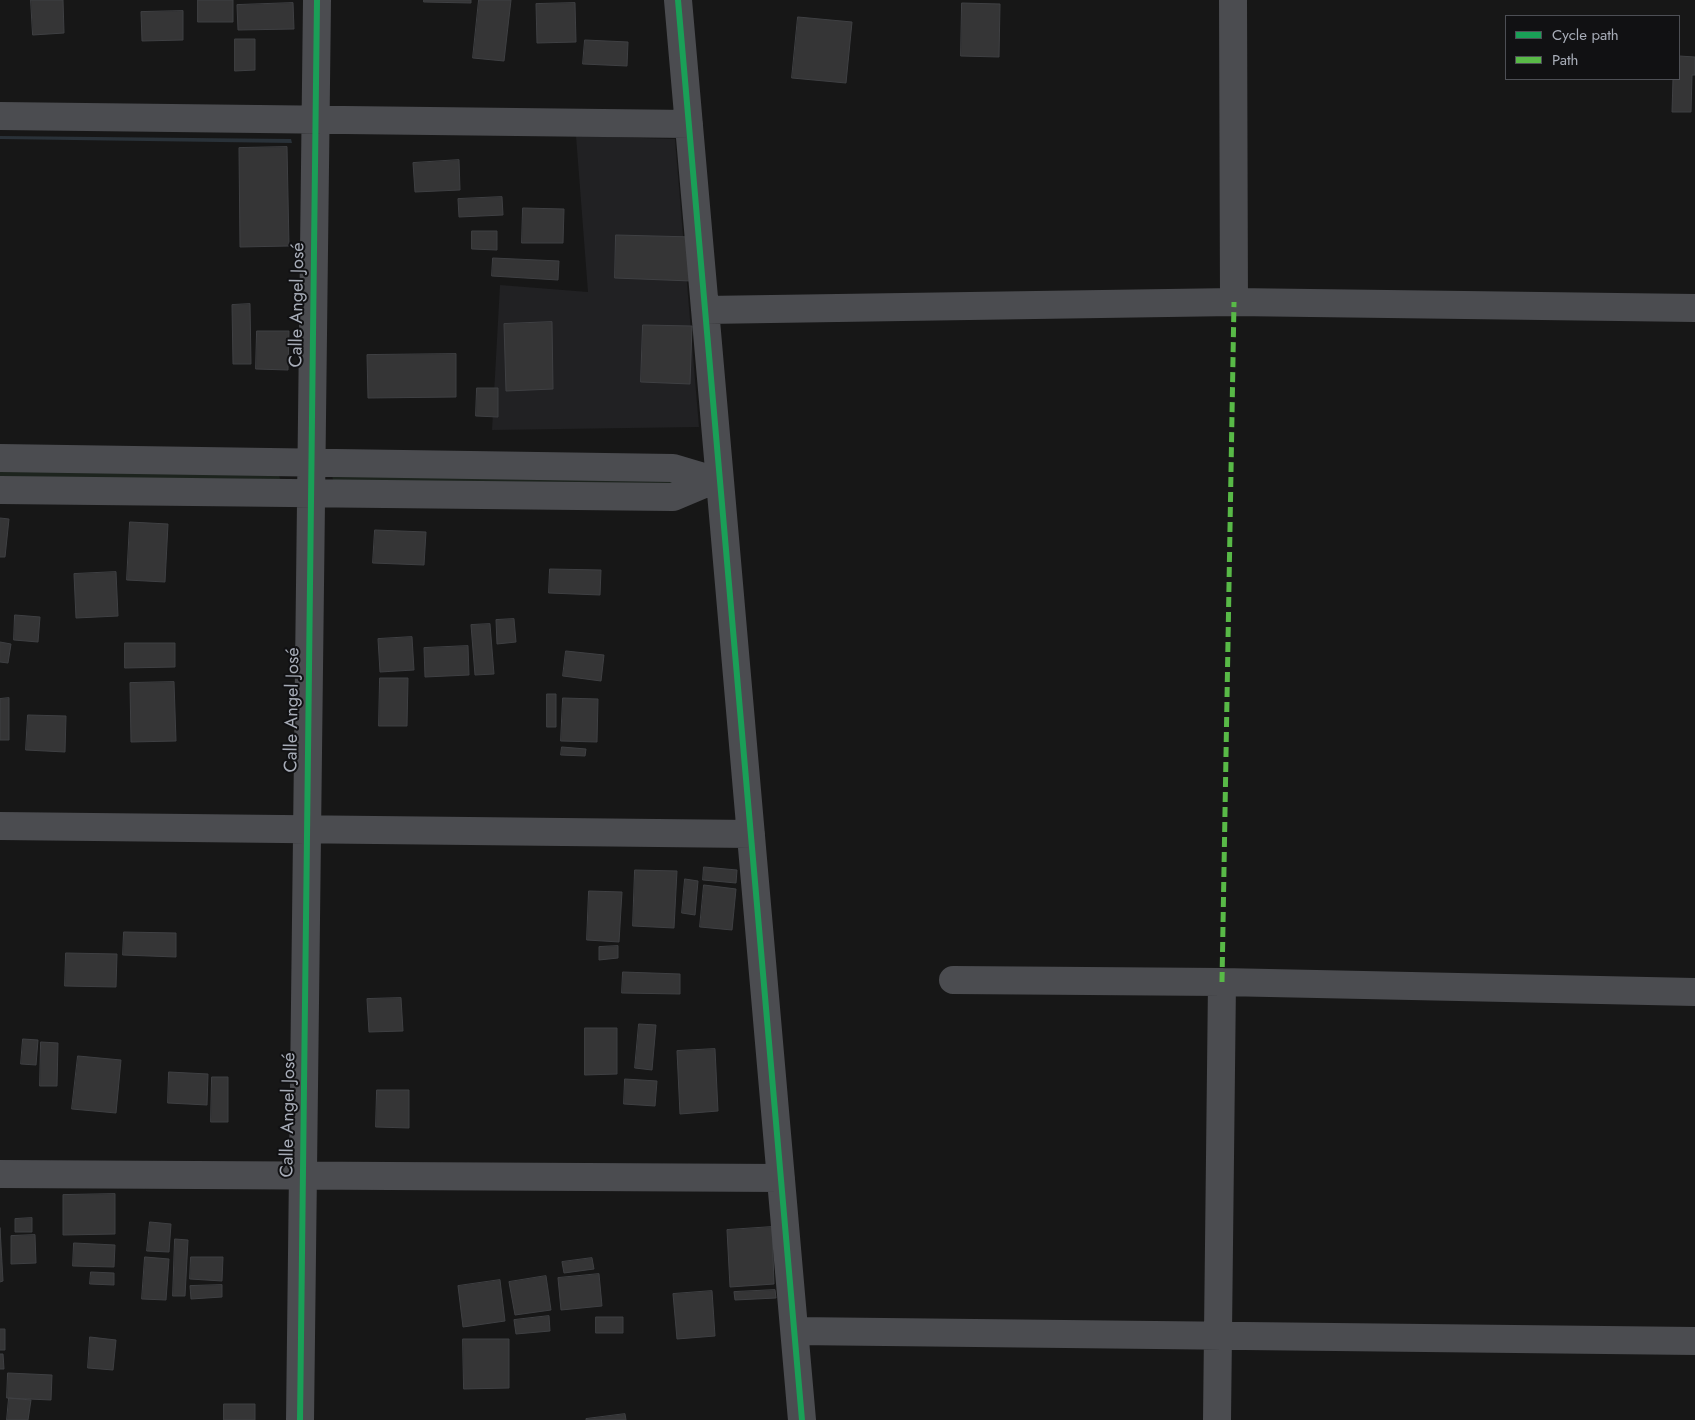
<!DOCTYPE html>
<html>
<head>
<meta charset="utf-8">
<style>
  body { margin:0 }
  #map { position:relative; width:1695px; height:1420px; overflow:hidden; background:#171717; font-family:Jost,sans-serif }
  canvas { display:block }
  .legend { position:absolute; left:1505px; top:15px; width:175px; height:65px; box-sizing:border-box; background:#111113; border:1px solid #4d4f55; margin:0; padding:6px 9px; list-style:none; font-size:15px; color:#a8adb8 }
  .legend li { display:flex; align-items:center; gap:10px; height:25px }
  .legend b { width:25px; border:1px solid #4d4f55 }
</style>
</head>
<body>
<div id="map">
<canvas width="1695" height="1420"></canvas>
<ul class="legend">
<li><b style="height:6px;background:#1a9f57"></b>Cycle path</li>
<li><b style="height:6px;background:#58b947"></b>Path</li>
</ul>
</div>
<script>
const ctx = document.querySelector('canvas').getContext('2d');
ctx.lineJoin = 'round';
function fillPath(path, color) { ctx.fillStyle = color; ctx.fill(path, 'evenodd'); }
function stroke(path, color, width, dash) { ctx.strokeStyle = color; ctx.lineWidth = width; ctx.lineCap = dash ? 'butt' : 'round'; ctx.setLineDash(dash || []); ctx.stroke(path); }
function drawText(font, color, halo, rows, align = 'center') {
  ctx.font = font + ' Jost,sans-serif'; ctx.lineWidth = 4; ctx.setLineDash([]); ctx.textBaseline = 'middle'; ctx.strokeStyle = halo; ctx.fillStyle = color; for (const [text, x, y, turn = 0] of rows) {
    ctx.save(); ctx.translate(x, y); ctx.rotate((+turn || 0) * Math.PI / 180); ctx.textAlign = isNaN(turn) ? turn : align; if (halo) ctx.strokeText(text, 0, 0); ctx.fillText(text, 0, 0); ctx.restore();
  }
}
fillPath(new Path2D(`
  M 576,136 L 675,139 L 699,427 L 492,430 L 500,285 L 588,292 Z`), '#212123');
fillPath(new Path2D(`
  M 0,471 L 279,475 L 280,479 L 0,478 Z
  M 332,475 L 675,478 L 677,485 L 333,481 Z`), '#1d241e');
fillPath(new Path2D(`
  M 0,136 L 291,139 L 292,143 L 0,139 Z`), '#2a3239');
const building = new Path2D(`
  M 31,0 L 63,0 L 64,33 L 33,35 Z
  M 198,0 L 233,0 L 233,22 L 198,22 Z
  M 424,0 L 471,0 L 471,3 L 424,2 Z
  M 479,0 L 511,0 L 504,61 L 473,58 Z
  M 293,3 L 294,29 L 238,30 L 237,5 Z
  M 575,3 L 576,42 L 537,43 L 536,4 Z
  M 962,3 L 1000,4 L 999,57 L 961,56 Z
  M 183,11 L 183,40 L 142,41 L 141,12 Z
  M 798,17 L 852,22 L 846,83 L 792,78 Z
  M 235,39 L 255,39 L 255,70 L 235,71 Z
  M 585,40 L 628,42 L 627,66 L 583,64 Z
  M 1679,56 L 1695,57 L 1695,75 L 1692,75 L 1691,112 L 1672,112 L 1673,79 L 1679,79 Z
  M 287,147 L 289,246 L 240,247 L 239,148 Z
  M 459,160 L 460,190 L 415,192 L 413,163 Z
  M 502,197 L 503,215 L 459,217 L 458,199 Z
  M 523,208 L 564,209 L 563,243 L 522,243 Z
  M 472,231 L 497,231 L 497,250 L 472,249 Z
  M 616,235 L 693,237 L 691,281 L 615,278 Z
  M 493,258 L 559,261 L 558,280 L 492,276 Z
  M 250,304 L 251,364 L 233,364 L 232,305 Z
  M 552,322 L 553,389 L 506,391 L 504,324 Z
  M 643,325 L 692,326 L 690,384 L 641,382 Z
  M 257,331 L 289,331 L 288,370 L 256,369 Z
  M 456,354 L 456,397 L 368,398 L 367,355 Z
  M 477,388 L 498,388 L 498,417 L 476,416 Z
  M 0,518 L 9,519 L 5,557 L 0,557 Z
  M 130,522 L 168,524 L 165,582 L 127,580 Z
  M 375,530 L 426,532 L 424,565 L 373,563 Z
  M 550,569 L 601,570 L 600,595 L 549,593 Z
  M 116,572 L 118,616 L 76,618 L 74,574 Z
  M 15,615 L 40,617 L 38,642 L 14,640 Z
  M 514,619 L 516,642 L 497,644 L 496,620 Z
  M 490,624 L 494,674 L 475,675 L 471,625 Z
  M 412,637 L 414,670 L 380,672 L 378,639 Z
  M 0,642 L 11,644 L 8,663 L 0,662 Z
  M 125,643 L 175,643 L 175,667 L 125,668 Z
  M 468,646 L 469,675 L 425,677 L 424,648 Z
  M 566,651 L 604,655 L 601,681 L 563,676 Z
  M 380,678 L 408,678 L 407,726 L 379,726 Z
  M 174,682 L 176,741 L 131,742 L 130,683 Z
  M 547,694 L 556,694 L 556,727 L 547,727 Z
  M 9,698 L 9,740 L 0,740 L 0,699 Z
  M 563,698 L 598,699 L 597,742 L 561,741 Z
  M 28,715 L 66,716 L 65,752 L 26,750 Z
  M 562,747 L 586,749 L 585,756 L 561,755 Z
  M 704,867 L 737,870 L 736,883 L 703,880 Z
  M 635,870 L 677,871 L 674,928 L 633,926 Z
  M 685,879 L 698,881 L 695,915 L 682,913 Z
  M 704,885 L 736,889 L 732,930 L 700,927 Z
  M 589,891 L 622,892 L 619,942 L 587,940 Z
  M 124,932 L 176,933 L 176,957 L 123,955 Z
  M 618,946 L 618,958 L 599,960 L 599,947 Z
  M 66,953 L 117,954 L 116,987 L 65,986 Z
  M 623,972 L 680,974 L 680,994 L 622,993 Z
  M 401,998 L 403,1031 L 369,1032 L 367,999 Z
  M 639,1024 L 656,1025 L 652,1070 L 635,1068 Z
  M 585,1028 L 617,1028 L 617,1074 L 585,1075 Z
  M 23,1039 L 38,1040 L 36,1065 L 21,1064 Z
  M 41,1042 L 58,1043 L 57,1086 L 40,1086 Z
  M 715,1049 L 718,1111 L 680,1114 L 677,1051 Z
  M 78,1056 L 121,1060 L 116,1113 L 72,1109 Z
  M 169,1072 L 208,1074 L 207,1105 L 168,1103 Z
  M 212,1077 L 228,1077 L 228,1122 L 211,1122 Z
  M 625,1079 L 657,1081 L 655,1106 L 624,1104 Z
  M 377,1090 L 409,1090 L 409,1128 L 376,1127 Z
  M 115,1194 L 115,1234 L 63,1235 L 63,1195 Z
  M 32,1218 L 32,1232 L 15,1232 L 15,1219 Z
  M 150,1222 L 171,1224 L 169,1252 L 147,1251 Z
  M 772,1227 L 774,1284 L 730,1287 L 727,1230 Z
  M 0,1228 L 3,1281 L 0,1282 Z
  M 35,1235 L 36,1263 L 11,1264 L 11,1236 Z
  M 175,1239 L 188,1240 L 185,1296 L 173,1296 Z
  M 74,1243 L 115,1245 L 114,1267 L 73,1266 Z
  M 145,1257 L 169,1259 L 166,1300 L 142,1299 Z
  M 191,1257 L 223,1257 L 222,1281 L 190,1279 Z
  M 592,1258 L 594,1269 L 564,1273 L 562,1262 Z
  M 91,1272 L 114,1273 L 114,1285 L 90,1284 Z
  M 599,1274 L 602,1306 L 561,1310 L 558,1278 Z
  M 546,1276 L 551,1310 L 515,1315 L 509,1282 Z
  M 500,1280 L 505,1321 L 463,1327 L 458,1286 Z
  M 222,1285 L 222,1297 L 191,1299 L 190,1286 Z
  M 775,1290 L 776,1298 L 735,1300 L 734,1292 Z
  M 712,1291 L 715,1336 L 677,1339 L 673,1294 Z
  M 549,1316 L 550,1331 L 516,1334 L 514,1320 Z
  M 596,1317 L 623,1317 L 623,1333 L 596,1333 Z
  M 0,1329 L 5,1329 L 5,1350 L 0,1350 Z
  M 90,1337 L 116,1340 L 113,1370 L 88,1368 Z
  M 463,1339 L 509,1339 L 509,1388 L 464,1389 Z
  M 0,1354 L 3,1354 L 4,1369 L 0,1369 Z
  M 8,1373 L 52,1375 L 51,1400 L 7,1398 Z
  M 9,1398 L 31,1400 L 28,1420 L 7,1420 Z
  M 224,1404 L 255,1404 L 255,1420 L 224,1420 Z
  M 625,1414 L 626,1420 L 586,1420 L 586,1419 Z`);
fillPath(building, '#353536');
stroke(building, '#3f4043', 1);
stroke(new Path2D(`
  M 678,0 L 802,1420
  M 1233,0 L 1234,302
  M 0,116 L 689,124
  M 705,310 L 1234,302 L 1695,308
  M 0,458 L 673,468 L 720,482
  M 0,490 L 673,497 L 711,481
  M 0,826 L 751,834
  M 953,980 L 1222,982 L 1695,992
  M 0,1174 L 781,1178
  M 795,1331 L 1695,1341
  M 300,1420 L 317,0
  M 1217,1420 L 1222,982`), '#4b4c50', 28);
stroke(new Path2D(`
  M 1222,982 L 1234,302`), '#58b947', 5, [10, 5]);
stroke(new Path2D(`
  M 678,0 L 802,1420
  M 300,1420 L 317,0`), '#1a9f57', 6);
drawText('18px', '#a8adb8', '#111113', [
  ["Calle Angel José",298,305,-89],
  ["Calle Angel José",293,710,-89],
  ["Calle Angel José",289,1115,-89]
]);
</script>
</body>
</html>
